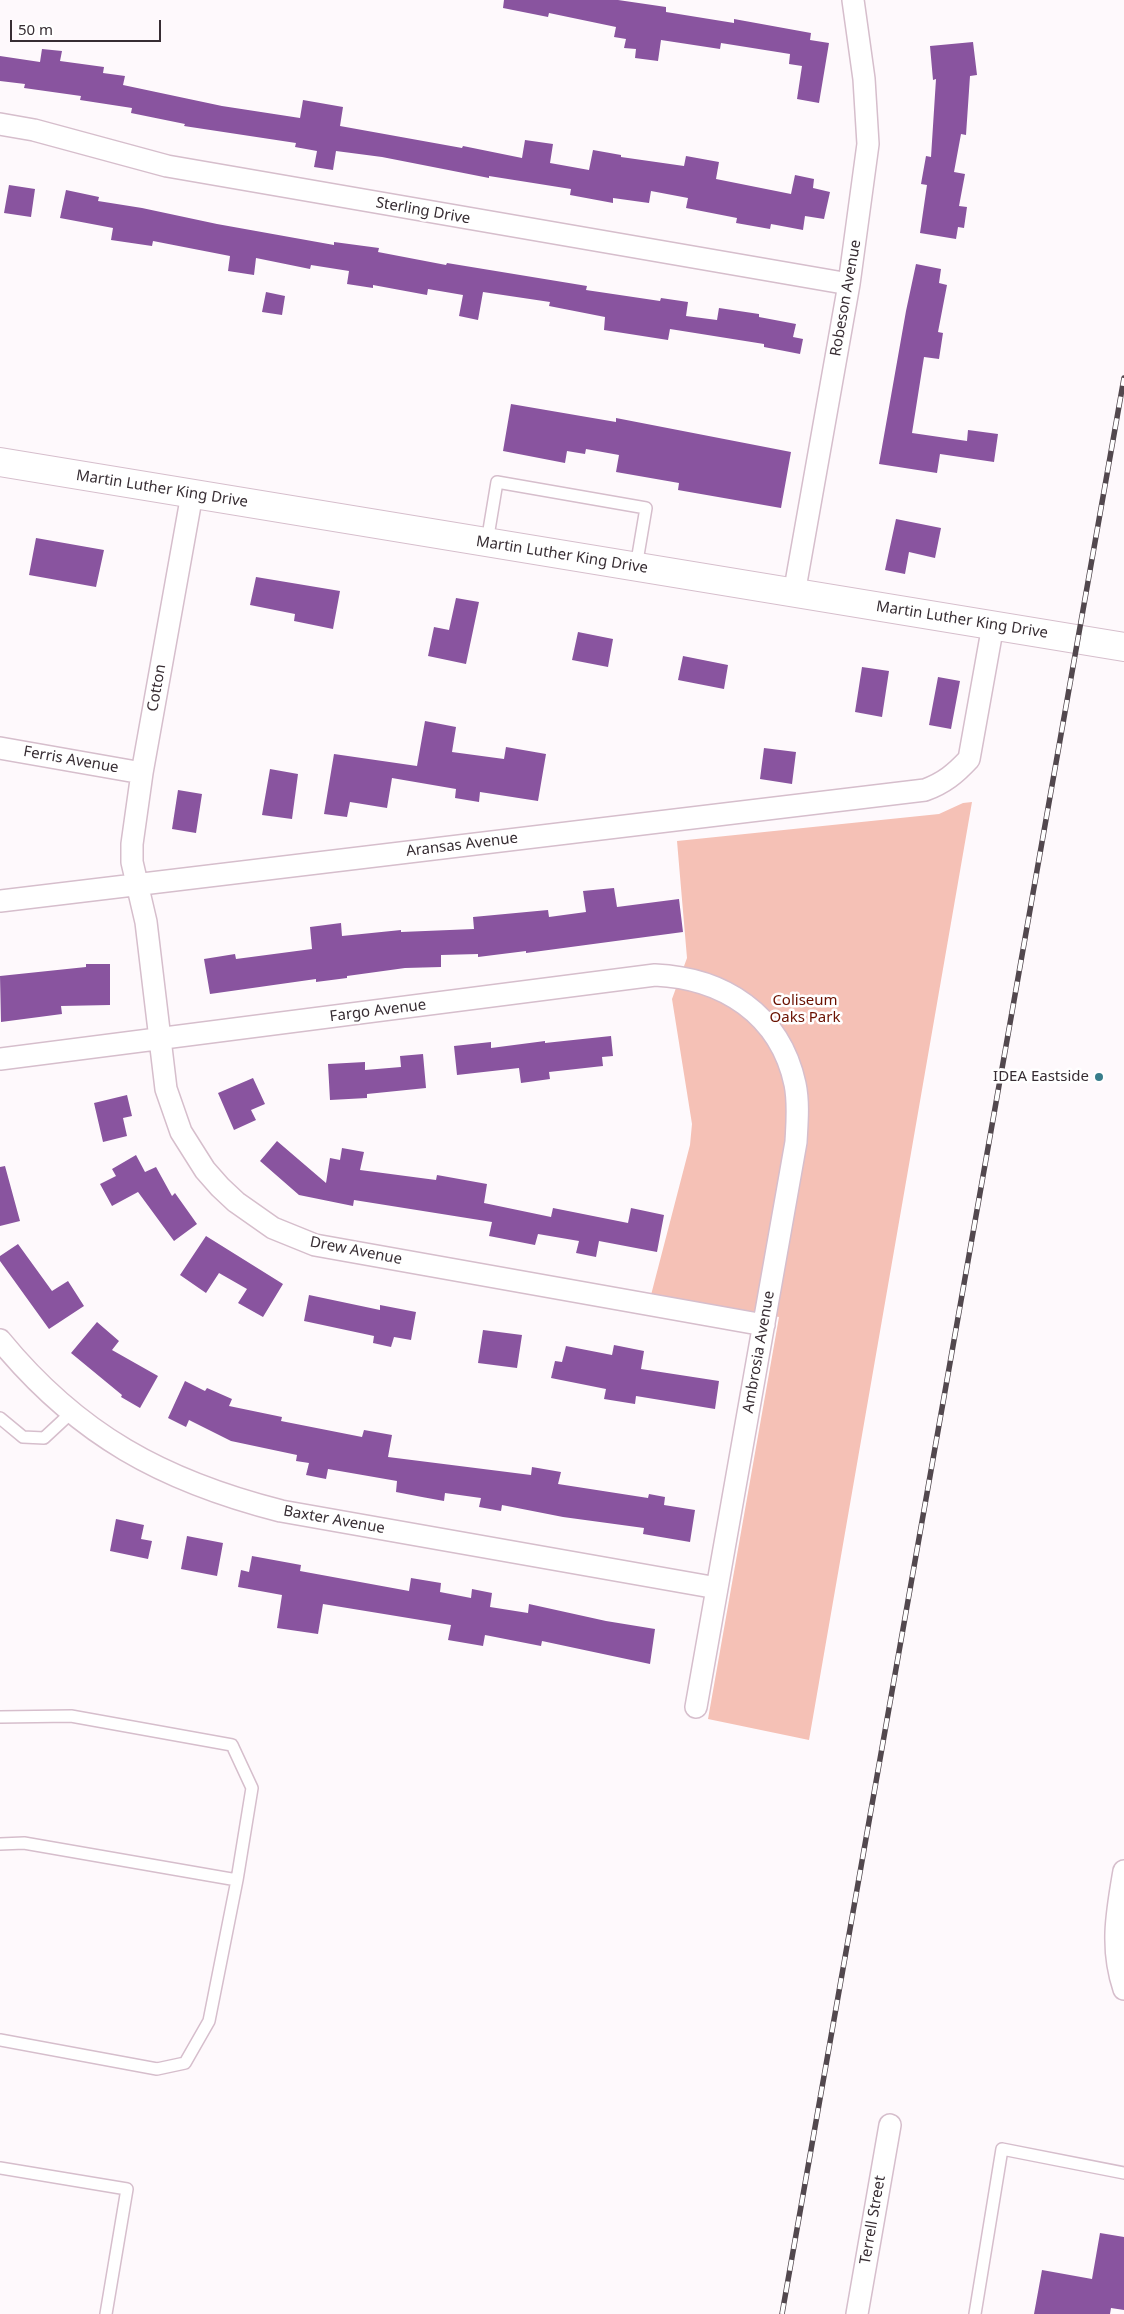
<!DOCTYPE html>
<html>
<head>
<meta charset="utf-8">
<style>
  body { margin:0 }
  #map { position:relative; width:1124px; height:2314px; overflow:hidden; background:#fef9fc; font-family:"Noto Sans",sans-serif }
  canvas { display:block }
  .scale { position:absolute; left:10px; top:20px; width:151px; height:22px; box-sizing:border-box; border:2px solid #372d33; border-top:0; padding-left:6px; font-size:15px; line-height:18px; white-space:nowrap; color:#372d33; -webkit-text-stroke:4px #fff; paint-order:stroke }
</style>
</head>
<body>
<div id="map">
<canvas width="1124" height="2314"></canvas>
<div class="scale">50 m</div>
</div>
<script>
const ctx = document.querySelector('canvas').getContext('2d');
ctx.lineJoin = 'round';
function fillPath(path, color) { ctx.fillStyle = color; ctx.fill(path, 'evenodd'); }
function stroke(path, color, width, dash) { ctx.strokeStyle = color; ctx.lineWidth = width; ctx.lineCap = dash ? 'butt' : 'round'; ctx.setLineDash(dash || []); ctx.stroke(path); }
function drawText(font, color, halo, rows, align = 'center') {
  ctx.font = font + ' "Noto Sans",sans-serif'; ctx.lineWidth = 5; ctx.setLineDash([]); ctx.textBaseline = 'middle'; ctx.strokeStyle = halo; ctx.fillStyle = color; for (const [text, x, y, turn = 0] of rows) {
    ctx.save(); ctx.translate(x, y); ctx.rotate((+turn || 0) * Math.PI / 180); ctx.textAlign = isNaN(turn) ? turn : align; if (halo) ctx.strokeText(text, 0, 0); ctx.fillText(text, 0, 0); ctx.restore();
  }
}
fillPath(new Path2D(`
  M 972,802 L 809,1740 L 708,1719 L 779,1317 L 651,1295 L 690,1145 L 692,1124 L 672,999 L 687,958 L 677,841 L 939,814 L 963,803 Z`), '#f5c1b6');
fillPath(new Path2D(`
  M 504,0 L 618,0 L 666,7 L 666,12 L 734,23 L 734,19 L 811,33 L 810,40 L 829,43 L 819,103 L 797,99 L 802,66 L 789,64 L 790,54 L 721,43 L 720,49 L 661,40 L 658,61 L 635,58 L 636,49 L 624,48 L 626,39 L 614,37 L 616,27 L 549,13 L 548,17 L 503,8 Z
  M 973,42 L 977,75 L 970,76 L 966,135 L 961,134 L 954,172 L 965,174 L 959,206 L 967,207 L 964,228 L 958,227 L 956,239 L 920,233 L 927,185 L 921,184 L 926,156 L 931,157 L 936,79 L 933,80 L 930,46 Z
  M 42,49 L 62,51 L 60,61 L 104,67 L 103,73 L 125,76 L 123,85 L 222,106 L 300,118 L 303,100 L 343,107 L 340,126 L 462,148 L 463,146 L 522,158 L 525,140 L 553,144 L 550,163 L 589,170 L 593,150 L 621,155 L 621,157 L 684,166 L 686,156 L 719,162 L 716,179 L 791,194 L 795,175 L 814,179 L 813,188 L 830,192 L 824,219 L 805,216 L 803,230 L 771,224 L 770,229 L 736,223 L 737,218 L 686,208 L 688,198 L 651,191 L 649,203 L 613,198 L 613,203 L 570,195 L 571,189 L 489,176 L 489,178 L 382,157 L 336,151 L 333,170 L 314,167 L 317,151 L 295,147 L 296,143 L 184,126 L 185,124 L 131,113 L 132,108 L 80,100 L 81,96 L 24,88 L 25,84 L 0,81 L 0,56 L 40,62 Z
  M 9,185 L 35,189 L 31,217 L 4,213 Z
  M 66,190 L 99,197 L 98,201 L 142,208 L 217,224 L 334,245 L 334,242 L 379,248 L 378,252 L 446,265 L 447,263 L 587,286 L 586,290 L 660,301 L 661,298 L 688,302 L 686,316 L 717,320 L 719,308 L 759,314 L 759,317 L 796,324 L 793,337 L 803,339 L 800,354 L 764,347 L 764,344 L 670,329 L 668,340 L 604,330 L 605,317 L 549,306 L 550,302 L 483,292 L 478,320 L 459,316 L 463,295 L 428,289 L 427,295 L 373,285 L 373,288 L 347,284 L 349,271 L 311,265 L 310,269 L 256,258 L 254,275 L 228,271 L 230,256 L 153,241 L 152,246 L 111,240 L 113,228 L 60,218 Z
  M 916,264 L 941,269 L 939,283 L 947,285 L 938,332 L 943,333 L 939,359 L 924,357 L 912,433 L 967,441 L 968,430 L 998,434 L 994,462 L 940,454 L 937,473 L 879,464 L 906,311 Z
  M 266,292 L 285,296 L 282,315 L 262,312 Z
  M 511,404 L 616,422 L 616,418 L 791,452 L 781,508 L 678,490 L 679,483 L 616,472 L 619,455 L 586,449 L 585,454 L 567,451 L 565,463 L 503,451 Z
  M 896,519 L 941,528 L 935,558 L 909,552 L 905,574 L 885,570 Z
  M 36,538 L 104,550 L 96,587 L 29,575 Z
  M 256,577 L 340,591 L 333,629 L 294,621 L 295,614 L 250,605 Z
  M 456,598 L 479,602 L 466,664 L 428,656 L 434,627 L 449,630 Z
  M 578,632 L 613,639 L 608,667 L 572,660 Z
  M 683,656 L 728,665 L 724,689 L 678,680 Z
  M 862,667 L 889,671 L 882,717 L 855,712 Z
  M 938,677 L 960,681 L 951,729 L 929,725 Z
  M 425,721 L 456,727 L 452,752 L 504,759 L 506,747 L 546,754 L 538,801 L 480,792 L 479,802 L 455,798 L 456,789 L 392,778 L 387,808 L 350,802 L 347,817 L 324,814 L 334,754 L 417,766 Z
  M 764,748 L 796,752 L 792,784 L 760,779 Z
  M 270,769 L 298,774 L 292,819 L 262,815 Z
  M 178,790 L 202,794 L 196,833 L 172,829 Z
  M 614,888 L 617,907 L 679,899 L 683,932 L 526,953 L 526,951 L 478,957 L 478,954 L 441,955 L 441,967 L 405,968 L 347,976 L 347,978 L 316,982 L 316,979 L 210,994 L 204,959 L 235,954 L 236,959 L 312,949 L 310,927 L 341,923 L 342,936 L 401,930 L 401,932 L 474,929 L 473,917 L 548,910 L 549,917 L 586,912 L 583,891 Z
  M 86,964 L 110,964 L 110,1005 L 61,1006 L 62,1014 L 1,1022 L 0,976 L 86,967 Z
  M 611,1036 L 613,1056 L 602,1057 L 603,1066 L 549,1072 L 550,1079 L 521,1083 L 519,1068 L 457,1075 L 454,1046 L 491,1042 L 491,1048 L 545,1041 L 545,1043 Z
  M 423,1054 L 426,1088 L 367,1094 L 367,1098 L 330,1100 L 328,1064 L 365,1062 L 365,1070 L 401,1067 L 400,1056 Z
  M 253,1078 L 265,1104 L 251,1110 L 256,1120 L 234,1130 L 218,1093 Z
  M 127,1095 L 132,1116 L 123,1118 L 127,1136 L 103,1142 L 94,1103 Z
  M 277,1141 L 326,1183 L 330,1158 L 340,1160 L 342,1148 L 364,1152 L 360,1170 L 436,1180 L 437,1175 L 487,1184 L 484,1203 L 551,1217 L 553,1208 L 628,1223 L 631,1208 L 664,1215 L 657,1252 L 599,1241 L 596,1257 L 576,1253 L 579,1241 L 538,1234 L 535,1245 L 489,1236 L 492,1222 L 354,1200 L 353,1206 L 299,1195 L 260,1161 Z
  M 136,1155 L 145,1172 L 156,1167 L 172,1196 L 175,1193 L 197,1224 L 174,1241 L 138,1192 L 112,1206 L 100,1184 L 116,1176 L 112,1169 Z
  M 5,1166 L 20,1221 L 0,1226 L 0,1167 Z
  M 206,1236 L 283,1284 L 263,1317 L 238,1303 L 247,1289 L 219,1273 L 206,1293 L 180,1275 Z
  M 18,1244 L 52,1291 L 68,1281 L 84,1306 L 49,1329 L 0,1261 L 0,1256 Z
  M 309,1295 L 380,1310 L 380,1305 L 416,1312 L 411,1340 L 394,1337 L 391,1347 L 373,1343 L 374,1336 L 304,1321 Z
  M 97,1322 L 119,1341 L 112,1350 L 158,1376 L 140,1408 L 121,1397 L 122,1395 L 71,1353 Z
  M 483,1330 L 522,1335 L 517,1368 L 478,1363 Z
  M 614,1345 L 644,1351 L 641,1369 L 719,1381 L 715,1409 L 636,1396 L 635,1404 L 604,1399 L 606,1389 L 551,1378 L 555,1361 L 562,1362 L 566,1346 L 612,1355 Z
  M 185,1381 L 205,1391 L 207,1388 L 232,1399 L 229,1406 L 282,1417 L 281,1421 L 362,1437 L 364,1430 L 392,1435 L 388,1457 L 531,1475 L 532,1467 L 561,1472 L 558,1484 L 648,1498 L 649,1494 L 665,1497 L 664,1505 L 695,1510 L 690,1542 L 643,1534 L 644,1528 L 563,1517 L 502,1505 L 501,1511 L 479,1507 L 481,1498 L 445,1493 L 444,1501 L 422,1497 L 396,1492 L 397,1481 L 328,1469 L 326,1479 L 306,1475 L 309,1463 L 296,1461 L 297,1455 L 231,1441 L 189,1420 L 186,1427 L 168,1418 Z
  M 116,1519 L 144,1525 L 141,1539 L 152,1541 L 148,1559 L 110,1551 Z
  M 187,1536 L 223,1543 L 217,1576 L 181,1569 Z
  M 252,1556 L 301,1565 L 300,1571 L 409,1591 L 411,1578 L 441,1583 L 440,1592 L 471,1598 L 472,1589 L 492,1593 L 490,1607 L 528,1613 L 529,1604 L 606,1621 L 655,1629 L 650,1664 L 542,1641 L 541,1646 L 485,1635 L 483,1646 L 448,1640 L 451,1625 L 323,1604 L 318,1634 L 277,1628 L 282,1595 L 238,1587 L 241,1570 L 249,1572 Z
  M 1100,2233 L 1124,2237 L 1124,2310 L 1111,2308 L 1110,2314 L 1034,2314 L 1042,2270 L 1092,2279 Z`), '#89549f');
const lane = new Path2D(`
  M 487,542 L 497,482 L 646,508 L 636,567
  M 0,1418 L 23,1437 L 44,1438 L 72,1412
  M 0,1717 L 71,1716 L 232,1745 L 252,1788 L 237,1880 L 24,1843 L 0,1844
  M 0,2040 L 157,2069 L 185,2063 L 209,2021 L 237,1880
  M 0,2168 L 127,2189 L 106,2314
  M 975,2314 L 1002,2149 L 1124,2173`);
const street = new Path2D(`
  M 0,124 L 34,130 L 167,166 L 849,284
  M 192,494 L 142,773 L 132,844 L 132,862 L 146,922 L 166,1089 L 181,1132 L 205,1170 L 220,1187 L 236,1202 L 273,1228 L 315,1245 L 764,1325
  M 794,594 L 849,284 L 868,144 L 864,79 L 853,0
  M 0,748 L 142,773
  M 0,901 L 925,790 C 944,783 955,774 969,759 L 993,625
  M 0,1059 L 655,975 C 723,978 780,1014 795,1084 C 799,1103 797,1123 796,1142 L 696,1707
  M 0,1340 C 78,1435 163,1481 281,1511 L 717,1588
  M 1124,1871 C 1117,1912 1110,1948 1124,1989
  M 857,2314 L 890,2125`);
const secondary = new Path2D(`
  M 0,462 L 1124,647`);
stroke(lane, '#d6becc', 14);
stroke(street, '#d6becc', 24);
stroke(secondary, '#d6becc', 30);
stroke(lane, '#fff', 11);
stroke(street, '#fff', 21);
stroke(secondary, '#fff', 28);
const rail = new Path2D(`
  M 782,2314 L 1124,378`);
stroke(rail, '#52484e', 5.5);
stroke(rail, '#fff', 4, [11]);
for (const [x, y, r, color] of [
  [1099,1077,5,"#387d8b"]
]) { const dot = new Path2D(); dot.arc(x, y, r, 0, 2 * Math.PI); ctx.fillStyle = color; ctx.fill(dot); stroke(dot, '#fff', 2); }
drawText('15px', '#372d33', '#fff', [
  ["Sterling Drive",423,211,10],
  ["Robeson Avenue",846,298,-80],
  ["Martin Luther King Drive",162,489,9],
  ["Martin Luther King Drive",562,555,9],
  ["Martin Luther King Drive",962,620,9],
  ["Cotton",157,688,-80],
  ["Ferris Avenue",71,760,10],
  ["Aransas Avenue",462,845,-7],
  ["Fargo Avenue",378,1011,-7],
  ["Drew Avenue",356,1251,11],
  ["Ambrosia Avenue",759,1352,-80],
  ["Baxter Avenue",334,1520,10],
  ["Terrell Street",873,2220,-80]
]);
drawText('15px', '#6a1101', '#fff', [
  ["Coliseum",805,1001],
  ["Oaks Park",805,1018]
]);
drawText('15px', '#372d33', '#fff', [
  ["IDEA Eastside",1089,1077]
], 'right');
</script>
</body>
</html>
